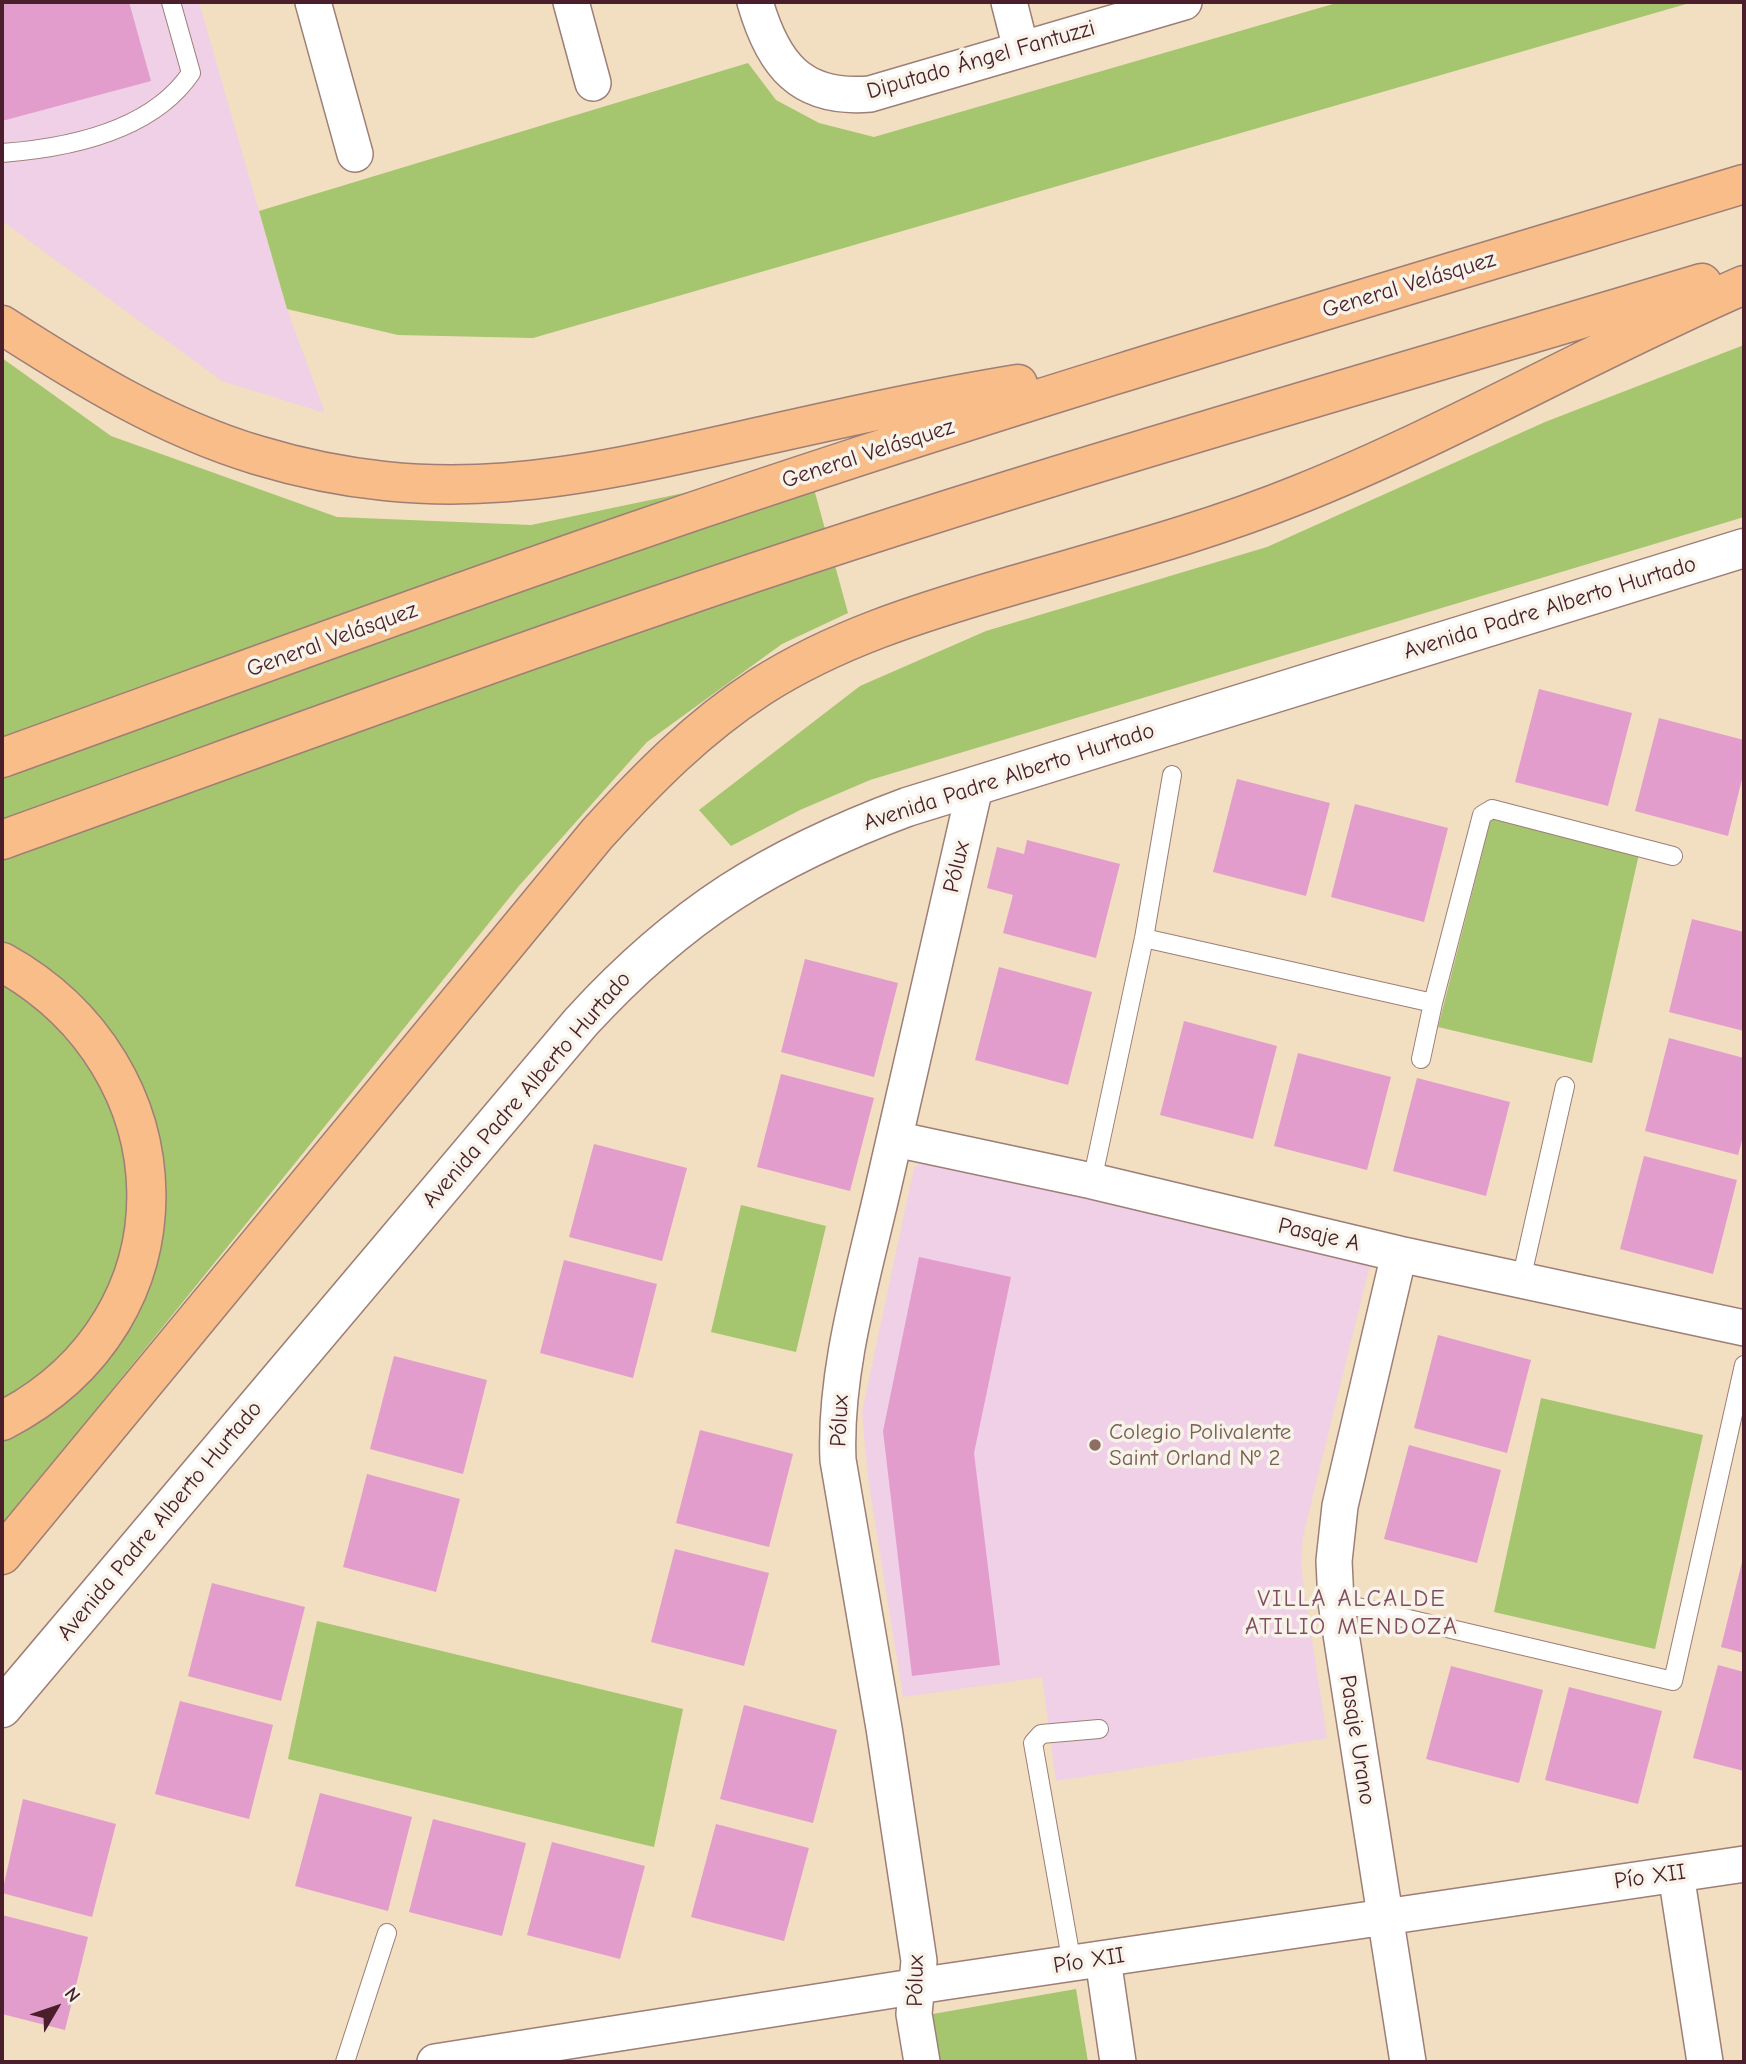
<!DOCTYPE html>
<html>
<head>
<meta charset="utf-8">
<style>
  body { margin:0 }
  #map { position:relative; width:1746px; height:2064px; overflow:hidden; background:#f2dec1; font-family:"Comic Neue",sans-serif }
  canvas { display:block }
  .frame { position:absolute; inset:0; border:4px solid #4a1f2b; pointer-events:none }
  .north { position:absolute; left:21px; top:1973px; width:70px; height:70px; -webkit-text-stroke:5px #f7f3e8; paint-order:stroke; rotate:51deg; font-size:19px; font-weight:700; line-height:28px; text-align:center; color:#4a1f2b }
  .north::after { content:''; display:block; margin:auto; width:24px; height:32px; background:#4a1f2b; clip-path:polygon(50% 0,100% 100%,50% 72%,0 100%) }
</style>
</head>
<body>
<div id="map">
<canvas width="1746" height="2064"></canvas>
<div class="frame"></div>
<div class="north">N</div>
</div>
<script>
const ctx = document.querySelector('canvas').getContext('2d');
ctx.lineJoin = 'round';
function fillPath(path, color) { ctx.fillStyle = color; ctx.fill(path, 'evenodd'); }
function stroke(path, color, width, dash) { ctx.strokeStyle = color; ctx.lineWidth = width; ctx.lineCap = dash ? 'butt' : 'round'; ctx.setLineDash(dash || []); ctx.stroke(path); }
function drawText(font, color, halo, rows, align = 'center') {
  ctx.font = font + ' "Comic Neue",sans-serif'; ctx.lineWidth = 7; ctx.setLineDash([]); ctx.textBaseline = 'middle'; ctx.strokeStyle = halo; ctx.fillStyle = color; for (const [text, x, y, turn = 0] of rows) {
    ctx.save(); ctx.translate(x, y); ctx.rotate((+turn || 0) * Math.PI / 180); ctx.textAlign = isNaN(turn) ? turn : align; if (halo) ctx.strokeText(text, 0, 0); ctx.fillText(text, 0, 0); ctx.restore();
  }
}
fillPath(new Path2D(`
  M 2,2 L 199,2 L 287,309 L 325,413 L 222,381 L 2,221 Z
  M 926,1159 L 1370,1264 L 1303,1536 L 1301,1567 L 1327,1738 L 1056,1781 L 1042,1677 L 903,1697 L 868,1478 L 862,1412 L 914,1168 Z`), '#efd0e6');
fillPath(new Path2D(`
  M 1340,2 L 1693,2 L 533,338 L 398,335 L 287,309 L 259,211 L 748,63 L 776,100 L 819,123 L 874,137 Z
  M 1744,345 L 1744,517 L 870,780 L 800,810 L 731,846 L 699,810 L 860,686 L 986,631 L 1267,547 L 1545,422 Z
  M 2,358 L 111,436 L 337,517 L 531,525 L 808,467 L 848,613 L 782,644 L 647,742 L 518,887 L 2,1526 Z
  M 1491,819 L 1639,854 L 1592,1063 L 1438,1027 Z
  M 741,1205 L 826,1226 L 796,1352 L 711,1332 Z
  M 1541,1398 L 1703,1435 L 1655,1649 L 1494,1612 Z
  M 317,1621 L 683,1709 L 654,1847 L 288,1759 Z
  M 1076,1989 L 1088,2062 L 935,2062 L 927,2015 Z`), '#a5c56e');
fillPath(new Path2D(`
  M 2,2 L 129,2 L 151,81 L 2,121 Z
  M 1539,689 L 1632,713 L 1608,806 L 1515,782 Z
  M 1659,718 L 1744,740 L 1744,771 L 1728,836 L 1635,811 Z
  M 1237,779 L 1330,803 L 1306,896 L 1213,872 Z
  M 1355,804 L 1448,828 L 1424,922 L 1331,897 Z
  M 1027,840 L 1120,864 L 1096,958 L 1003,933 L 1013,895 L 987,888 L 997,847 L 1024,854 Z
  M 1692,919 L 1744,932 L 1744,1031 L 1669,1012 Z
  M 805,959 L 898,983 L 874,1077 L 781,1052 Z
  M 999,967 L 1092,992 L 1068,1085 L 975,1060 Z
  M 1184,1021 L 1277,1046 L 1253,1139 L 1160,1115 Z
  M 1669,1038 L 1744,1058 L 1744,1133 L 1738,1155 L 1645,1131 Z
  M 1298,1053 L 1391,1077 L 1367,1170 L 1274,1146 Z
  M 781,1074 L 874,1098 L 850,1191 L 757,1167 Z
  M 1417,1078 L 1510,1102 L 1486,1196 L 1393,1171 Z
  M 594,1144 L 687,1168 L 662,1261 L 569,1237 Z
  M 1644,1156 L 1737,1180 L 1713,1274 L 1620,1249 Z
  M 919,1257 L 1011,1277 L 974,1453 L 1000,1665 L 912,1676 L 883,1431 Z
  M 564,1260 L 657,1284 L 633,1378 L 540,1353 Z
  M 1438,1335 L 1531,1360 L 1507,1453 L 1414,1428 Z
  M 394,1356 L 487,1380 L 463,1474 L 370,1449 Z
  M 700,1430 L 793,1454 L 769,1547 L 676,1523 Z
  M 1409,1445 L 1501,1470 L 1477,1563 L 1384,1539 Z
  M 367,1474 L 460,1499 L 436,1592 L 343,1567 Z
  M 675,1549 L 769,1573 L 744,1666 L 651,1642 Z
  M 1743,1558 L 1744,1558 L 1744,1653 L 1721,1647 Z
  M 212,1583 L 305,1607 L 281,1701 L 188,1676 Z
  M 1718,1665 L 1744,1672 L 1744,1771 L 1693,1758 Z
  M 1451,1666 L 1543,1690 L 1519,1783 L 1426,1759 Z
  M 1569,1687 L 1662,1711 L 1638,1804 L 1545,1780 Z
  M 180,1701 L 273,1725 L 249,1819 L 155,1794 Z
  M 744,1705 L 837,1730 L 813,1823 L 720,1799 Z
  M 320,1793 L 412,1817 L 388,1911 L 295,1886 Z
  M 23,1799 L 116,1824 L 92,1917 L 2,1893 Z
  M 433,1819 L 526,1843 L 502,1936 L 409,1912 Z
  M 716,1824 L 809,1848 L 784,1941 L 691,1917 Z
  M 552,1842 L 645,1866 L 620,1959 L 527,1935 Z
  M 2,1915 L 88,1937 L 65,2030 L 2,2014 Z`), '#e39dcc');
const service = new Path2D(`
  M 2,153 C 68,148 151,132 191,73 L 171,2
  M 1144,938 L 1433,1003
  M 1421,1059 L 1433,1003 L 1482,815 L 1492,809 L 1673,856
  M 1092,1181 L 1144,938 L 1172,775
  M 1521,1280 L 1565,1086
  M 1336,1602 L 1673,1681 L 1744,1365
  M 1072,1964 L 1033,1743 L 1041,1734 L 1099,1729
  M 345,2062 L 387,1933`);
const minor = new Path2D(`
  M 313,2 L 355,154
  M 571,2 L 593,83
  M 755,2 C 773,64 800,100 870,94 L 1184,2
  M 1009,2 L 1021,49
  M 895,1139 L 1092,1181 L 1399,1254 L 1744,1328
  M 1399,1254 L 1340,1506 L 1334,1561 L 1336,1602 L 1408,2062
  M 1676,1874 L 1705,2062
  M 1103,1959 L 1118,2062
  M 435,2062 L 944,1982 L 1744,1864
  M 922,2062 L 914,2014 L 919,1961 L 884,1728 L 838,1460 C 834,1370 864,1273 884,1184 C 915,1052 944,919 975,787`);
const tertiary = new Path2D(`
  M 2,1708 L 581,1022 C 681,913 770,858 907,807 L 1744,548`);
const motorway = new Path2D(`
  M 2,325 C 83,377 164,427 257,455 C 442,511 581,477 762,436 C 847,417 932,398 1018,384
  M 2,758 C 213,682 423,604 636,531 C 1002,405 1373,296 1744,184
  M 2,840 C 222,761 441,680 662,604 C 1005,485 1355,387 1702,283
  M 2,962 C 190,1066 199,1320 2,1421
  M 2,1555 L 597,834 C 647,779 697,728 760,687 C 835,639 919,613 1004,588 C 1103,559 1204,533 1300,494 C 1452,433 1594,350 1744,285`);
stroke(service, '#9e7e76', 20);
stroke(minor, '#9e7e76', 38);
stroke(tertiary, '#9e7e76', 41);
stroke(motorway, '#9e7e76', 41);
stroke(service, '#fff', 18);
stroke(minor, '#fff', 35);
stroke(tertiary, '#fff', 38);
stroke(motorway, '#f8bd89', 38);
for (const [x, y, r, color] of [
  [1095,1445,7,"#8d6e63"]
]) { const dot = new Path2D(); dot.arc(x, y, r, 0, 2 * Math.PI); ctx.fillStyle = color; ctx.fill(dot); stroke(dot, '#f7f3e8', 2.5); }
drawText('23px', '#4a1f2b', '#f7f3e8', [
  ["Diputado Ángel Fantuzzi",981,60,-16],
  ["General Velásquez",1409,285,-17],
  ["General Velásquez",868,454,-18],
  ["Avenida Padre Alberto Hurtado",1550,608,-17],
  ["General Velásquez",332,640,-20],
  ["Avenida Padre Alberto Hurtado",1009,777,-18],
  ["Pólux",957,867,-77],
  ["Avenida Padre Alberto Hurtado",527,1090,-49],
  ["Pasaje A",1319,1235,13],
  ["Pólux",840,1421,-87],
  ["Avenida Padre Alberto Hurtado",160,1521,-50],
  ["Pasaje Urano",1357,1740,81],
  ["Pío XII",1650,1877,-8],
  ["Pío XII",1089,1961,-9],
  ["Pólux",916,1981,-89]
]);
drawText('23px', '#785e54', '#f7f3e8', [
  ["Colegio Polivalente",1109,1432],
  ["Saint Orland Nº 2",1109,1458]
], 'left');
ctx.letterSpacing = '2px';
drawText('24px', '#804b63', '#f7f3e8', [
  ["VILLA ALCALDE",1352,1599],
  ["ATILIO MENDOZA",1352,1627]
]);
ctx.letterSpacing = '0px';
</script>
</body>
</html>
